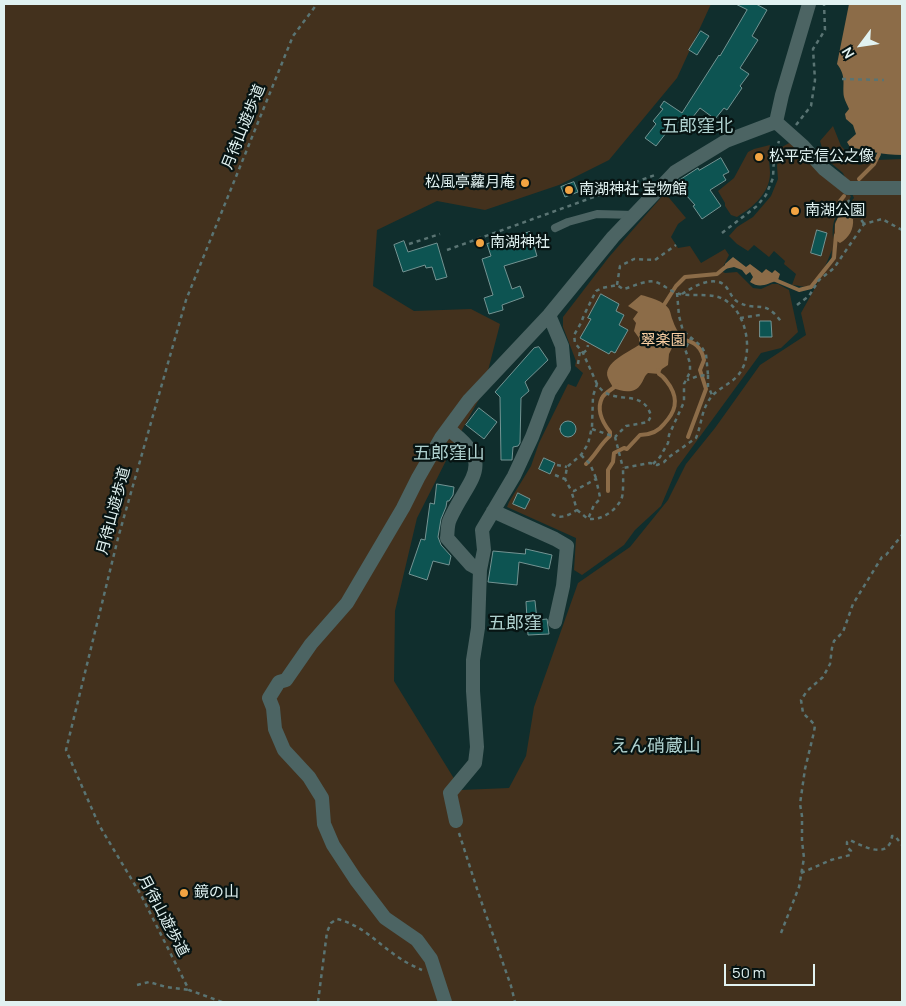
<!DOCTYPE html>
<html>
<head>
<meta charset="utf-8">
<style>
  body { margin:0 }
  #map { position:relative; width:906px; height:1006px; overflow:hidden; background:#102e2d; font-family:Manrope,sans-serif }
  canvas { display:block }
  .frame { position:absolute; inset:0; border:5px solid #e1f2f1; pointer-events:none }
  .north { position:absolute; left:836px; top:20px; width:50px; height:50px; -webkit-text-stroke:4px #071413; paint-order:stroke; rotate:239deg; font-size:14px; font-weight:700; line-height:20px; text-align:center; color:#e1f2f1 }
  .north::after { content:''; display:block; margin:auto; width:18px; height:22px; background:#e1f2f1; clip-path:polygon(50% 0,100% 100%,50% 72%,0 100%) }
  .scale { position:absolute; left:724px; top:964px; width:91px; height:22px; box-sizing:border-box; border:2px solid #e1f2f1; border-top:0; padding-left:6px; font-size:15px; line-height:18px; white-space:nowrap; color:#e1f2f1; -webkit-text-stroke:4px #071413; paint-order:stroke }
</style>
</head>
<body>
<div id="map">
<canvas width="906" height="1006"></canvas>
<div class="frame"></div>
<div class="north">N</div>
<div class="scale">50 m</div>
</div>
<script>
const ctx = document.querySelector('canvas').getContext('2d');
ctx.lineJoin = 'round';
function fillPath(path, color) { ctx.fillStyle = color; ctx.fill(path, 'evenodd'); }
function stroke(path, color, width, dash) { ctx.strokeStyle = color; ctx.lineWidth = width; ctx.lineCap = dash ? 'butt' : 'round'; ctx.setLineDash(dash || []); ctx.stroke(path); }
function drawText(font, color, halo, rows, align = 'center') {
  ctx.font = font + ' Manrope,"Noto Sans JP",sans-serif'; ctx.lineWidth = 4.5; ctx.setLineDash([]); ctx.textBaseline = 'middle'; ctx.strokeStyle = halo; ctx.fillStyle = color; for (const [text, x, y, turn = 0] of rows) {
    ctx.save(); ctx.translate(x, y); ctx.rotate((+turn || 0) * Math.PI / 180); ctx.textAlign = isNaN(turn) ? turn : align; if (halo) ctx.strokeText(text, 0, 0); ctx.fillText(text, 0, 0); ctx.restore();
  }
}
fillPath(new Path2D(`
  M 4,4 L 711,4 L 677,78 L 609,160 L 559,185 L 485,210 L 437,201 L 377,230 L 373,286 L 414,311 L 471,309 L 500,324 L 482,394 L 458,437 L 417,518 L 395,611 L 394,681 L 461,790 L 509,788 L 526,756 L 534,707 L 578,583 L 630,547 L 668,500 L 686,464 L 715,428 L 760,365 L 806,335 L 801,313 L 831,259 L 832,250 C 828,259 820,283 808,286 C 804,288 797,285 792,285 L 796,274 L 784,264 L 785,261 L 774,251 L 769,257 L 754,245 L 748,251 L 737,244 L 729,236 L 737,227 L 753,217 L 771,196 L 778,179 L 777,166 L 780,148 L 793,141 L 835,186 L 851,196 C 843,218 831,208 833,239 L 835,222 L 854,198 L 843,173 L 825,158 L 820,141 L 833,126 L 841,146 L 859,165 L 877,160 L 902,159 L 902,1002 L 4,1002 Z
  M 770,145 C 767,155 770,163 770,173 C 770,193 753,207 737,217 L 731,215 L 725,206 L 725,203 L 718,191 L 734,178 L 748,152 L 754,149 Z
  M 665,193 L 686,218 L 678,224 L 671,237 L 678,248 L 690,246 L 701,263 L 725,249 L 729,255 L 721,271 L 725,273 L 737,272 L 753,288 L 761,289 L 772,284 L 778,284 L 789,290 L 798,332 L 781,348 L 761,353 L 677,468 L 661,506 L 635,530 L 624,545 L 582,575 L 574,570 L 576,538 L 507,507 L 509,502 L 531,466 L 539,443 L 568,384 L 576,387 L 583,373 L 575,366 L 576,361 L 563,327 L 563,317 L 609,257 Z`), '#43311d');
fillPath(new Path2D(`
  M 849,4 L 902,4 L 902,155 C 882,155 869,151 850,147 L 847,142 L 856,134 L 853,125 L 846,119 L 845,114 L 849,109 C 848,106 845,101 844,97 C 842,84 847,77 837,64 Z
  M 846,214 L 853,219 C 854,229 849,238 840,243 L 835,240 L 835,224 L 839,215 Z
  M 733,257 L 746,267 L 750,264 L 762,273 L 766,269 L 772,273 L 775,270 L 780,274 L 778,280 C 767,284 760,289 750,282 L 753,277 L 750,272 L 746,275 L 742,270 L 734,267 L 725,269 L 725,264 Z
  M 641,295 C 649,297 664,301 669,309 C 671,313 671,317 673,321 C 676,330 680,335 687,340 L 673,346 L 669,354 L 668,365 L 662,369 L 659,374 L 648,373 C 644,376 644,380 641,384 C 635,394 623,392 613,388 C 612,385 609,381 608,378 C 602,363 629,352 639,345 L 639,338 L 634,331 L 636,323 L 633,319 L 638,312 L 628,306 Z`), '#8c6c48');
stroke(new Path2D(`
  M 859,179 L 874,164 L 879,154
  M 841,220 L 840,201 L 844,196
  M 773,279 L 799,290 L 811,287 L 834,258 L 836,235
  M 662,308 L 676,286 L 685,277 L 717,274 L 728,265
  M 683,340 C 695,341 702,349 704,360 L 700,370 L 706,389 L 688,437
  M 586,464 C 596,455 600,444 610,436 L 610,432 C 603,423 596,410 602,398 C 604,393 613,389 617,385
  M 608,491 L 608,470 L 613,462 L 614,453 L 624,448 L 627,449 L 640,435 C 651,435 658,432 664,424 C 675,412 679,401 670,386 C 666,381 665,377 659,374 L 658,370`), '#8c6c48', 4);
const building = new Path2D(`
  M 736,4 L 756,4 L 767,10 L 752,36 L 758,40 L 740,68 L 749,74 L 740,86 L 742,88 L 727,110 L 724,108 L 715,119 L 700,108 L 685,127 L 676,120 L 656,146 L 645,138 L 656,124 L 653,121 L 663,109 L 660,107 L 664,101 L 682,113 L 719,55 L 720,56 L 747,10 Z
  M 701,31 L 709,36 L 697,55 L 689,50 Z
  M 721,158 L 729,172 L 723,175 L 726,180 L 710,190 L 721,206 L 702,219 L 693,206 L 695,205 L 686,195 L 678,181 L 698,168 L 699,170 Z
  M 574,182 L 578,192 L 565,197 L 561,187 Z
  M 817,230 L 827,233 L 821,256 L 811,253 Z
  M 530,232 L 537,256 L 504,266 L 512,289 L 520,286 L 524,297 L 502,305 L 503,310 L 489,314 L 484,298 L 493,295 L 482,259 L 491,256 L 487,244 Z
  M 404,241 L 408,252 L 437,243 L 447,277 L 436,280 L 432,267 L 426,268 L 425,265 L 403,272 L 394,245 Z
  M 601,294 L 619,304 L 616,311 L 624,315 L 619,325 L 628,330 L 615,353 L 611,351 L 609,354 L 580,338 L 591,319 L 588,318 Z
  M 760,321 L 771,321 L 772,337 L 760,337 Z
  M 539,347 L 548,360 L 525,382 L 529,391 L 521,398 L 520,443 L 518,446 L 513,447 L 512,460 L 501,460 L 500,397 L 495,392 L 534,348 Z
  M 479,408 L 497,422 L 484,439 L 466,425 Z
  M560 429a8 8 0 1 1 16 0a8 8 0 1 1-16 0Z
  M 544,458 L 555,463 L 550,474 L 539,469 Z
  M 437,484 L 454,487 L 453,495 L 449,501 L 447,501 L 446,507 L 441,519 L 438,537 L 441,545 L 451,556 L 449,565 L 433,561 L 427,580 L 409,574 L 421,539 L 425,540 L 430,503 L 434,504 Z
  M 518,493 L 530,499 L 525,509 L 513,504 Z
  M 526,549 L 552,555 L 549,569 L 519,562 L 517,585 L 488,582 L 493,551 L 525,554 Z
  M 535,601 L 537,620 L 547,619 L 549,634 L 528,635 L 526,602 Z`);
fillPath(building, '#0d5452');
stroke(building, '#749493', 1);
stroke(new Path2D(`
  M 842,79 L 884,80
  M 796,125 L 811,106 L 815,80 L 813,49 L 825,30 L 824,4
  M 848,200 L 864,224
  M 722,233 L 757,206 L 766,195 L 773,178 L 774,157 L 779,141
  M 409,244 L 440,234
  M 447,250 L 655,175
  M 617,285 L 620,266 L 634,259 L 655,260 L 676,245
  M 677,293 L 679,316 L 683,331 L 701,346 L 706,354 L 708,375 L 698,376 L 687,380
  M 682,294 C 693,287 706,279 719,282 C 729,285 730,298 738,302 C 758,313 764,297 782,323
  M 797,305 L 809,296 L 819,280 L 834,268 L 864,224 L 882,219 L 902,230
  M 740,318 L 760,315
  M 583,353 L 587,350 L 588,345
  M 578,364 L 580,351
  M 708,375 L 708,386 L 712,395
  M 597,384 L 583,353 L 575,343 L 574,335 L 581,323 L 584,315 L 596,291 L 602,288 L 617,285 L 623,289 C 633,287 646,279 656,282 C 664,285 671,292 680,294 C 687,296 704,294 714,296 C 742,301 753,340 744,365 C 737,383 723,384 712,396 C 701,409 702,424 696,438 L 669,457 L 664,462 L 657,465 L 650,463 L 623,468 C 623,475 624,495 621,500 C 614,512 602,520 588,519 L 594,505 L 599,500 L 600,497 L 596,479 L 574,491 L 571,490 L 565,479 L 567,467 L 581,455 L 588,444 L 592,427 L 593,396 L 597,384 C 611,408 643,386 651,416 L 648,422 L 626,426 L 615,437
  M 592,429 L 615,437 L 623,468
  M 581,455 L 590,464 L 596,478
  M 653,464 L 660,457 L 668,443 L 669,435 L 684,402 L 684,384 L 690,372 L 690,363 L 685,349 L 691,338
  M 557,465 L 567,467
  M 555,475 L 565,479
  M 577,510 L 588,519
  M 552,514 C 560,520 569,515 577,510 L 571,490
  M 459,833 L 479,895 L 511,986 L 515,1002
  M 801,873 L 831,860 L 850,855 L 851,851 L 847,847 L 847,842 L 850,840 C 864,847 889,860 892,836 L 895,836 L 902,845
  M 781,933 L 799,887 L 804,858 L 802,841 L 802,816 L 800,804 L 805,769 L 814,732 L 815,725 L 803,713 L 801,700 L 807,691 L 823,677 L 830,664 L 832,648 L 834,641 L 843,632 L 853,604 L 882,557 L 886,555 L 902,535
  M 137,985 L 149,982 L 166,987 L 189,990
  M 222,1002 L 189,990 L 141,895 L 99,825 L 66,750 L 118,538 L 186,300 L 293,36 L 317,4
  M 318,1002 L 327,932 L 331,923 L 337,919 C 363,925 379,945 401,959 C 407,963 415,967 422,970`), '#5a7473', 2.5, [4, 4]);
stroke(new Path2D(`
  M 555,228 L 568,222 L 597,214 L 634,215`), '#4c6463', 8);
stroke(new Path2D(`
  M 809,4 L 782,95 L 776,122 L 803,146 L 824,169 L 848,188 L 902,188
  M 448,429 C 498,465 468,478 450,519 C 447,525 448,532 447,538 L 471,565 L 480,570
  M 493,511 L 555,539 L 567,546 L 563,586 L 555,622
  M 456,821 L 450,793 L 475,763 L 477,747 L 473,691 L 473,660 L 478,628 L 480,570 L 484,550 L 482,530 L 514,476 L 532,437 L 549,392 L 564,368 L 562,346 L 549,315
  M 445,1002 L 431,959 L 417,940 L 385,918 L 356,880 L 333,845 L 324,824 L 322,798 L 309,777 L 284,750 L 275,729 L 273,708 L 269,698 L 279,682 L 286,680 L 311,644 L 347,603 L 403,508 L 418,478 L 441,438 L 469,400 L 549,315 L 613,237 L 675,172 L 726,141 L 776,122`), '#4c6463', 14);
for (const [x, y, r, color] of [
  [759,157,5,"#f3a442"],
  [525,183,5,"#f3a442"],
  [569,190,5,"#f3a442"],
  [795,211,5,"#f3a442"],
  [480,243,5,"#f3a442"],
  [184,893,5,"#f3a442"]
]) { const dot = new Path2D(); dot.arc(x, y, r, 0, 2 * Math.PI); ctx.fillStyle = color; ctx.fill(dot); stroke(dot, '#071413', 2); }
drawText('15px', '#e1f2f1', '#071413', [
  ["月待山遊歩道",244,127,-68],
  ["月待山遊歩道",114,511,-75],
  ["月待山遊歩道",163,916,62]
]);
drawText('15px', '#e1f2f1', '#071413', [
  ["松平定信公之像",769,157],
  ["松風亭蘿月庵",515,183,"right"],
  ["南湖神社 宝物館",579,190],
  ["南湖公園",805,211],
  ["南湖神社",490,243],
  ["鏡の山",194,893]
], 'left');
drawText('15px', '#fbd0a3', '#071413', [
  ["翠楽園",663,341]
]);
drawText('18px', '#afd1cf', '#071413', [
  ["五郎窪北",697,127],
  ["五郎窪山",449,454],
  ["五郎窪",515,624],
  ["えん硝蔵山",656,747]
]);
</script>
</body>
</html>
